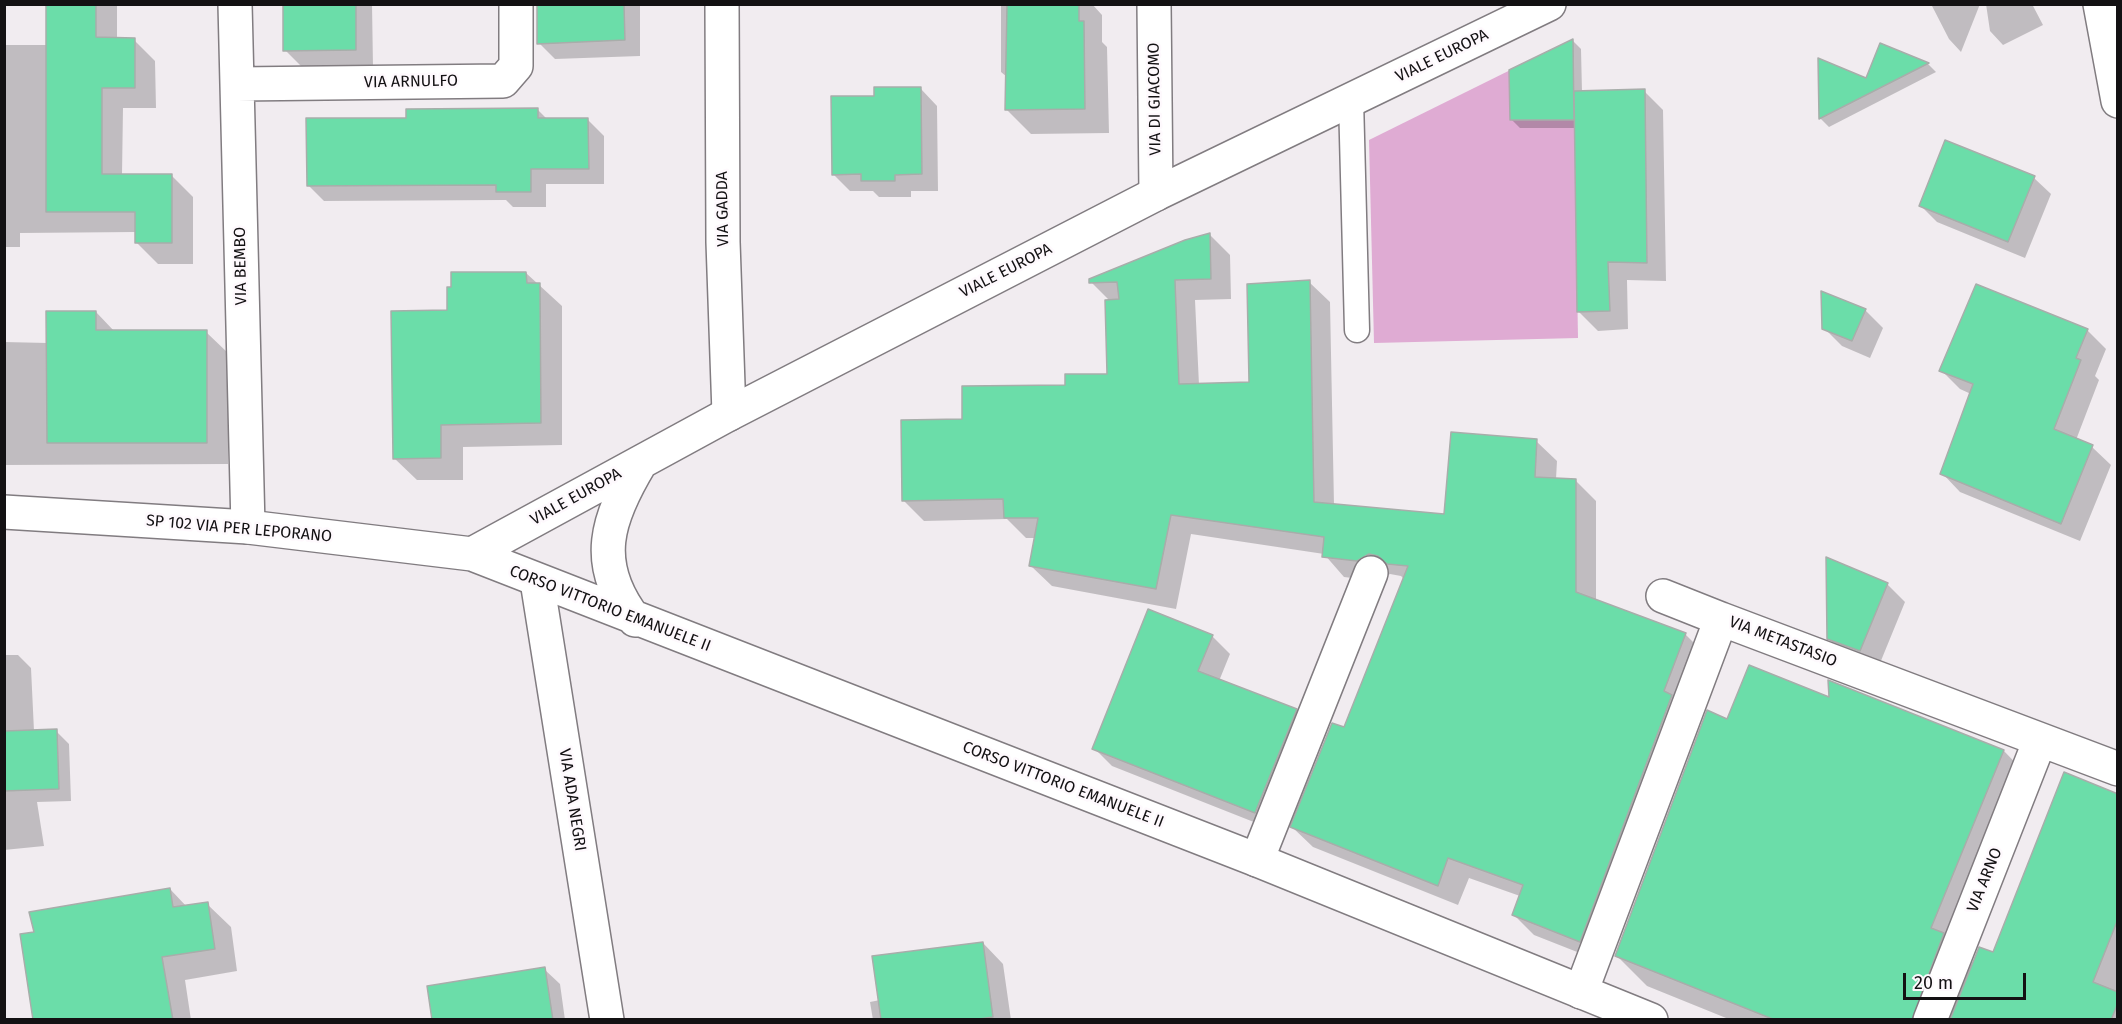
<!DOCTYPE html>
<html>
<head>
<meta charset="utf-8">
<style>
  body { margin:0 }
  #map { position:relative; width:2122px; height:1024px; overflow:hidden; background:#f1ecf0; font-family:"Fira Sans",sans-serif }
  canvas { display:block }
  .frame { position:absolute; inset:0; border:6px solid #131113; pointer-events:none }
  .scale { position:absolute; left:1903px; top:973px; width:123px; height:27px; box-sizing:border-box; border:3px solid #131113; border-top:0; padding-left:8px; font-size:18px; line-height:21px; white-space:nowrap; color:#131113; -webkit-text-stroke:4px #fef9fd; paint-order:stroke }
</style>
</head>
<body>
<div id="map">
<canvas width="2122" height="1024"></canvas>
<div class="frame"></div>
<div class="scale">20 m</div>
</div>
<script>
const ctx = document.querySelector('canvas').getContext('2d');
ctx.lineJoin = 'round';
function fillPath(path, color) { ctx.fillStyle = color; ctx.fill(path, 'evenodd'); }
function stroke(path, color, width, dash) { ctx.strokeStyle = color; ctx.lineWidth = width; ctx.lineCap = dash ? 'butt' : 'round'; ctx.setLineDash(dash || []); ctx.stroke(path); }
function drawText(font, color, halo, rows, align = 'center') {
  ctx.font = font + ' "Fira Sans",sans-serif'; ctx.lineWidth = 5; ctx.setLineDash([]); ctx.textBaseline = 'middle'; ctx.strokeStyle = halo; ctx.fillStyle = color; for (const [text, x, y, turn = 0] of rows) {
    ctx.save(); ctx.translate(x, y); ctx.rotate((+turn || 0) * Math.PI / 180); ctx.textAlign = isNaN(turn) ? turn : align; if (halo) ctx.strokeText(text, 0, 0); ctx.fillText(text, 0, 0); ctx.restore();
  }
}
fillPath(new Path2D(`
  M 1573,39 L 1578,338 L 1374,343 L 1369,140 Z`), '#dfabd3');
fillPath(new Path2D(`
  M 47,4 L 117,4 L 117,39 L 134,40 L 155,61 L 156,108 L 123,108 L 122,175 L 171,175 L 193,197 L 193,264 L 158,264 L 136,242 L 136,232 L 20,233 L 20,247 L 4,247 L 4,45 L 48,45 Z
  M 285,4 L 372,4 L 373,67 L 302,67 L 285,50 Z
  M 539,4 L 640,4 L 640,56 L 555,59 L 539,43 Z
  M 1001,4 L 1092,4 L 1102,15 L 1102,42 L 1107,47 L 1109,133 L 1031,134 L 1007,110 L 1007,77 L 1001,72 Z
  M 1931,4 L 1980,4 L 1961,52 L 1949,39 Z
  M 1986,4 L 2032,4 L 2043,25 L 2003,45 L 1990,31 Z
  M 1573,41 L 1581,49 L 1582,92 L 1644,91 L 1663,110 L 1666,281 L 1627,280 L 1628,329 L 1598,331 L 1579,312 L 1576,128 L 1520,128 L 1511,119 Z
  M 1881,45 L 1928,64 L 1936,72 L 1829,127 L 1820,118 L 1867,80 Z
  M 921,89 L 937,106 L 938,191 L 911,191 L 911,197 L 879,197 L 873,191 L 850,191 L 833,174 L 875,98 Z
  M 538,110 L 548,120 L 588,120 L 604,136 L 604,184 L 546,184 L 546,207 L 513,207 L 506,200 L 324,201 L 308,185 L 408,120 Z
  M 2034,178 L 2051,194 L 2025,258 L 1937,222 L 1920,205 Z
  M 1210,235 L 1230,255 L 1231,299 L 1195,300 L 1199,385 L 1251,383 L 1309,282 L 1330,302 L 1334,505 L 1446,516 L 1536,441 L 1557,461 L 1556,479 L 1575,480 L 1596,501 L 1596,601 L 1685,634 L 1706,655 L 1600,961 L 1534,935 L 1513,914 L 1520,896 L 1469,878 L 1458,905 L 1313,847 L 1292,827 L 1345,729 L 1404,579 L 1401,576 L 1390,574 L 1378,581 L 1344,577 L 1324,554 L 1191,534 L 1176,609 L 1052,586 L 1031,566 L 1036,538 L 1026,538 L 1007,519 L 924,521 L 903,500 L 964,421 L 1108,375 L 1110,301 L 1091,282 Z
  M 526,273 L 562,306 L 562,445 L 463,447 L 463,480 L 417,480 L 394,458 L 449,312 Z
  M 1865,310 L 1883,328 L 1870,358 L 1842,346 L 1824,328 Z
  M 96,312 L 115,332 L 206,332 L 228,353 L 228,464 L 4,465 L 4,342 L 48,343 Z
  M 2087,330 L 2106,349 L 2095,376 L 2099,380 L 2076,440 L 2092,447 L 2111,465 L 2080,541 L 1960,492 L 1942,473 L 1971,394 L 1960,389 L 1941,370 Z
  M 1887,584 L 1905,602 L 1878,668 L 1847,657 L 1829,639 Z
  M 1212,636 L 1230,654 L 1219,681 L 1296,711 L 1314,729 L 1274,830 L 1112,766 L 1094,748 Z
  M 4,655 L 18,655 L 31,668 L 34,731 L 56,731 L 69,744 L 71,801 L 37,802 L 44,846 L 4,850 Z
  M 1830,682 L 2004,751 L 2034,782 L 1963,955 L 1973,965 L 1993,954 L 2118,795 L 2118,1020 L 1731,1020 L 1647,986 L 1616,955 L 1728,721 L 1830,699 Z
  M 170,889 L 187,907 L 207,904 L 231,927 L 237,971 L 185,980 L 191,1020 L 35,1020 L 35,933 Z
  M 983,943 L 1003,964 L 1011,1020 L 873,1020 L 870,1002 L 880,1000 Z
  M 544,969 L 560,984 L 565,1020 L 434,1020 Z`), '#0003');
const building = new Path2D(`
  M 46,4 L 96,4 L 96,37 L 135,38 L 135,88 L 102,88 L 102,174 L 172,174 L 172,243 L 135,243 L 135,212 L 46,212 Z
  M 283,4 L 356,4 L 356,50 L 283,51 Z
  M 537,4 L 624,4 L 625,40 L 537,44 Z
  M 1007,4 L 1079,4 L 1079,21 L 1084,21 L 1085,109 L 1005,110 Z
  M 1573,39 L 1574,120 L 1510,120 L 1509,70 Z
  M 1880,43 L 1929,63 L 1819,119 L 1818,58 L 1866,78 Z
  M 874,87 L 921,87 L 922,174 L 895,175 L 895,181 L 861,181 L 861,174 L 832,175 L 831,96 L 874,96 Z
  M 1645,89 L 1647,263 L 1608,262 L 1610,311 L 1577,312 L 1574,91 Z
  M 538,108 L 538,118 L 588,118 L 589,169 L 531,169 L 531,192 L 496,192 L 496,185 L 307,186 L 306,118 L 406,118 L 406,109 Z
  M 1945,140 L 2035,176 L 2008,242 L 1919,206 Z
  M 1210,233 L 1211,279 L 1175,280 L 1179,384 L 1249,382 L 1247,284 L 1310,280 L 1314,502 L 1444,514 L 1451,432 L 1537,439 L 1535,477 L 1576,479 L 1576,592 L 1686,633 L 1664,691 L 1672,695 L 1580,942 L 1512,915 L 1523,885 L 1448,858 L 1438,886 L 1290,827 L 1332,723 L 1344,727 L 1408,566 L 1387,564 L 1378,556 L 1369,554 L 1357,561 L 1322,557 L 1324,537 L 1171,515 L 1156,589 L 1029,566 L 1038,518 L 1004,518 L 1003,499 L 902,501 L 901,420 L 962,419 L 962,386 L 1065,385 L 1065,374 L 1107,374 L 1105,300 L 1119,299 L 1117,282 L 1089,283 L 1089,279 L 1185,240 Z
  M 451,272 L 526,272 L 527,283 L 540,283 L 541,423 L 441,425 L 441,458 L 393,459 L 391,311 L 447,310 L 447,287 L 451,287 Z
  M 1976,284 L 2088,329 L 2076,358 L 2081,360 L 2054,429 L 2093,445 L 2061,524 L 1940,474 L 1973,384 L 1939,371 Z
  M 1821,291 L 1866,309 L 1852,341 L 1822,329 Z
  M 46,311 L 96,311 L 96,330 L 207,330 L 207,443 L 47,443 Z
  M 1826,557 L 1888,583 L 1860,651 L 1827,639 Z
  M 1148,609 L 1213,635 L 1198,671 L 1297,709 L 1255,813 L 1092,749 Z
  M 1749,665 L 1829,697 L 1828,680 L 2004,750 L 1931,928 L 1944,933 L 1912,1020 L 1775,1020 L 1615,956 L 1707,710 L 1727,719 Z
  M 57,729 L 59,789 L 4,791 L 4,731 Z
  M 2064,772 L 2118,794 L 2118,919 L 2093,982 L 2118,992 L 2118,1003 L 2111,1020 L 1950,1020 L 1979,947 L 1993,952 Z
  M 170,888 L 173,907 L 208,902 L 215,949 L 162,957 L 173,1020 L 33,1020 L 20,934 L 34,932 L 29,912 Z
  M 983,942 L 993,1017 L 973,1020 L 881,1020 L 872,956 Z
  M 545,967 L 553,1020 L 432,1020 L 427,986 Z`);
fillPath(building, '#6bdda9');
stroke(building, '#a8adaa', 1.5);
const service = new Path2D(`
  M 1351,99 L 1357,330`);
const minor = new Path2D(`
  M 235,4 L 248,527
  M 722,4 L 723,242 L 729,414
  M 1154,4 L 1156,194
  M 2100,4 L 2118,101
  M 237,84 L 503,81 L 516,66 L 516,4
  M 537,581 L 607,1020
  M 1663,596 L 1721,619
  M 1257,860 L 1371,573
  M 1581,992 L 1721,619 L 2118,769
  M 1930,1020 L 2040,740`);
const tertiary = new Path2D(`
  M 4,512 L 248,527 L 472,554 L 1257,860 L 1651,1020
  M 472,554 L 729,414 L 1156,194 L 1549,4
  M 635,620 C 591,563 607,518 641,462`);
stroke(service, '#817c80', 27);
stroke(minor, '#817c80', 36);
stroke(tertiary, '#817c80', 36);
stroke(service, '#fff', 24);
stroke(minor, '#fff', 33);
stroke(tertiary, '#fff', 33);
drawText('16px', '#131113', '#fef9fd', [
  ["VIALE EUROPA",1442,56,-26],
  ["VIA ARNULFO",411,82,-1],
  ["VIA DI GIACOMO",1155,99,-91],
  ["VIA GADDA",723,209,-91],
  ["VIA BEMBO",241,266,-91],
  ["VIALE EUROPA",1006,271,-27],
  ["VIALE EUROPA",576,497,-29],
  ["SP 102 VIA PER LEPORANO",239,529,5],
  ["CORSO VITTORIO EMANUELE II",610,609,21],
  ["VIA METASTASIO",1783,642,21],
  ["CORSO VITTORIO EMANUELE II",1063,785,21],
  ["VIA ADA NEGRI",572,800,81],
  ["VIA ARNO",1985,880,-68]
]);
</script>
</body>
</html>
